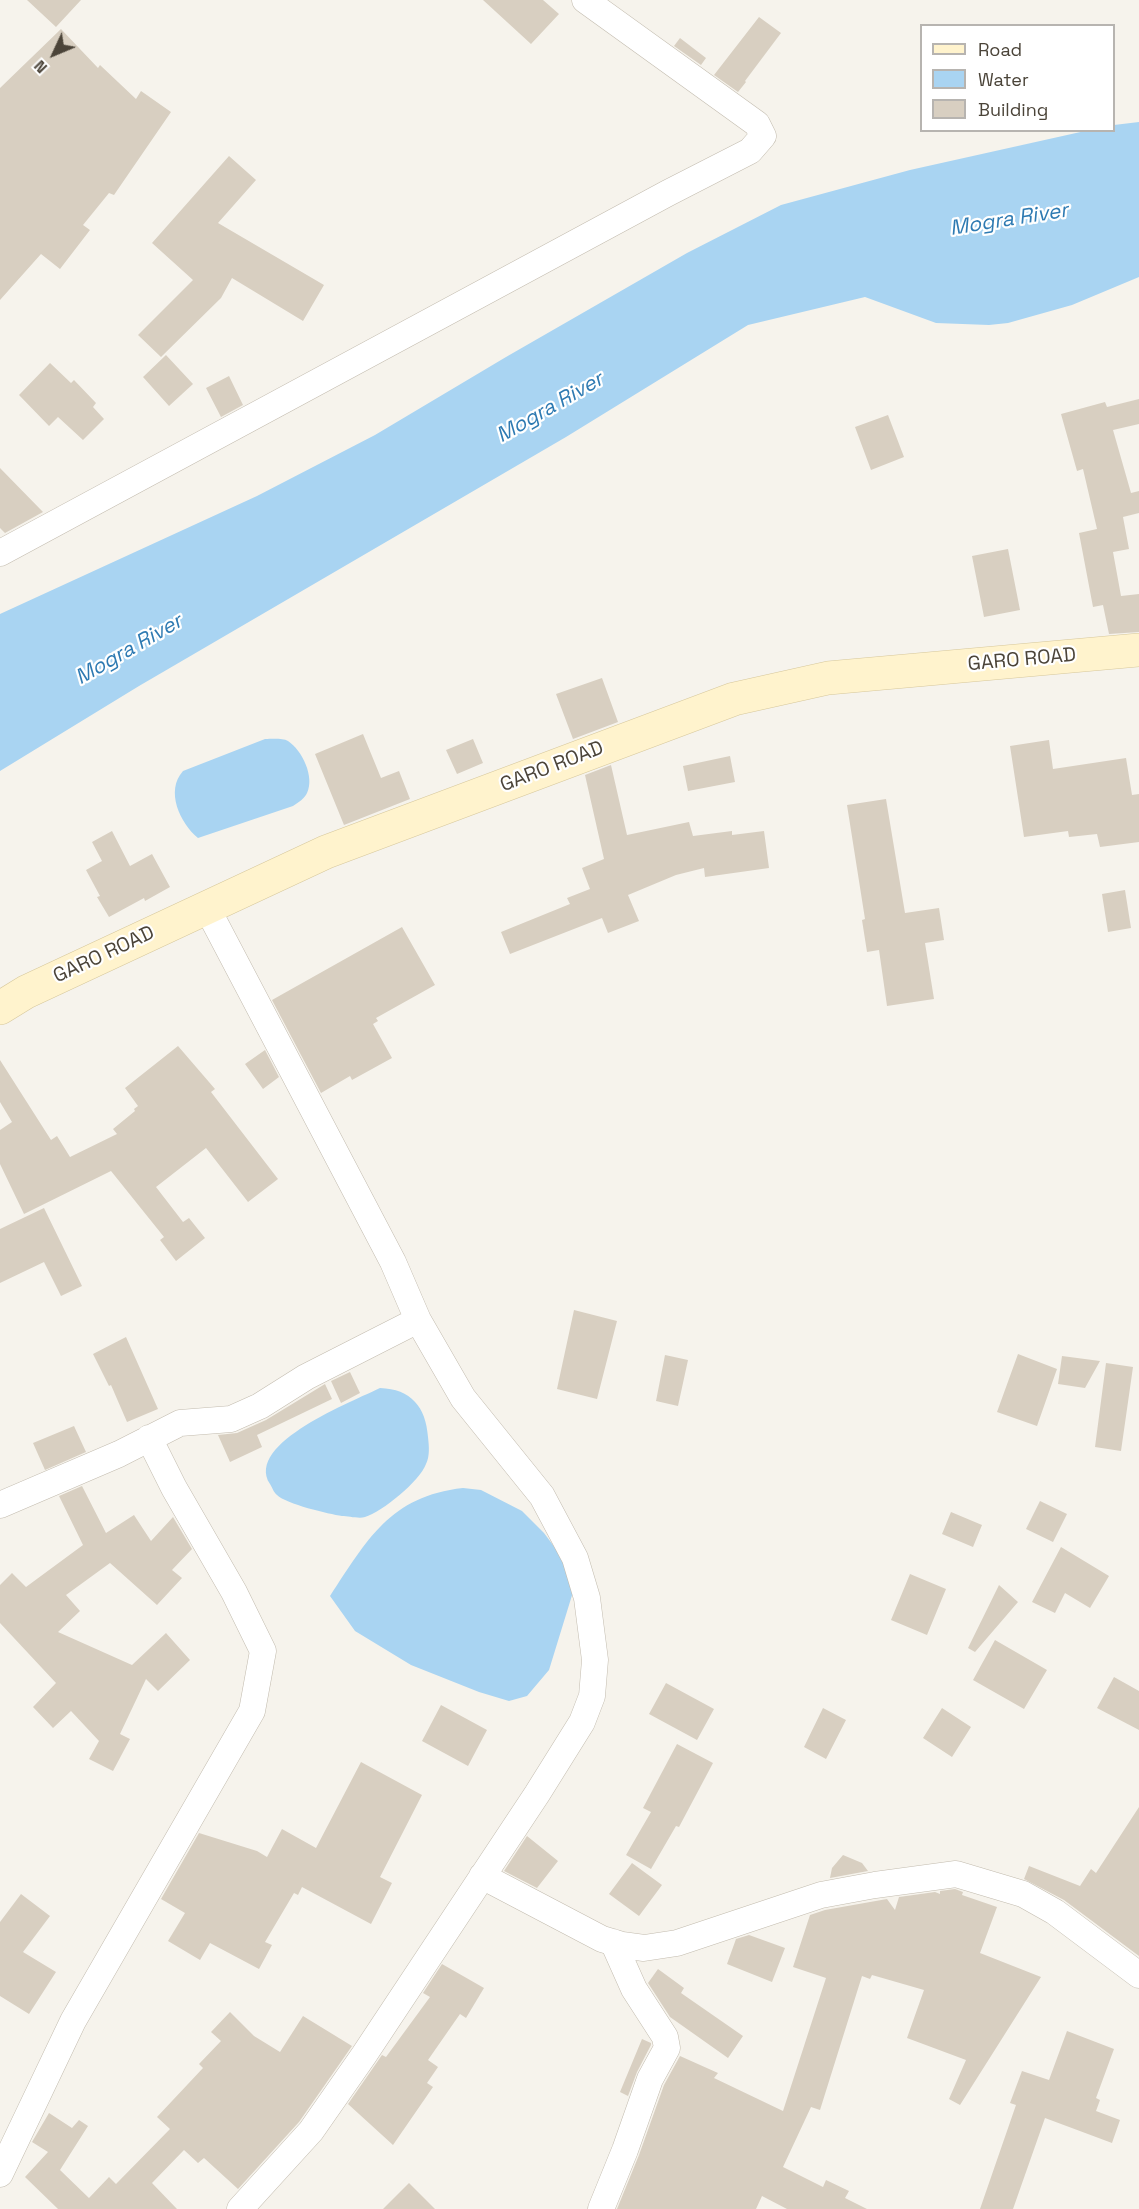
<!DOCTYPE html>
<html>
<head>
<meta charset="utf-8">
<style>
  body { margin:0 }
  #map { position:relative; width:1139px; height:2209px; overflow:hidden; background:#f6f3ec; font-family:"Space Grotesk",sans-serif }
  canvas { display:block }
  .legend { position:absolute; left:920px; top:24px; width:195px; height:108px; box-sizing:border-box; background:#fff; border:2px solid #b7b4b0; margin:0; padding:8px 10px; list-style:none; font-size:18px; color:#4b4439 }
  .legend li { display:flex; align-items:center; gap:12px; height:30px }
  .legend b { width:30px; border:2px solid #b7b4b0 }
  .north { position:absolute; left:24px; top:24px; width:60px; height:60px; -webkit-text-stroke:4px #fff; paint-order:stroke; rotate:226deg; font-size:16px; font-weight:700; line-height:24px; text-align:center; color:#4b4439 }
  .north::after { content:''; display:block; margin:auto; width:21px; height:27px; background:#4b4439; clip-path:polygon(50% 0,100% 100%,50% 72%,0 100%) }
</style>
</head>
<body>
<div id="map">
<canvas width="1139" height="2209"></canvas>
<ul class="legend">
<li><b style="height:8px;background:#fff3cd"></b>Road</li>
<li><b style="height:16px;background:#a9d4f2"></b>Water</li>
<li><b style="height:16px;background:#d8cfc1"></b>Building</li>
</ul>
<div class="north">N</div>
</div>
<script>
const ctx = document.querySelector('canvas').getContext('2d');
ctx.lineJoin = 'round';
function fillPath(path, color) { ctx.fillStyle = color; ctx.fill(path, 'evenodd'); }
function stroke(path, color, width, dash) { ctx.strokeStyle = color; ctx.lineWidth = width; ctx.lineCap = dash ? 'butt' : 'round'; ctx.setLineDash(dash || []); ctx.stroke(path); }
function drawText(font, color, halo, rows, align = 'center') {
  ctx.font = font + ' "Space Grotesk",sans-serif'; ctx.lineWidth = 4.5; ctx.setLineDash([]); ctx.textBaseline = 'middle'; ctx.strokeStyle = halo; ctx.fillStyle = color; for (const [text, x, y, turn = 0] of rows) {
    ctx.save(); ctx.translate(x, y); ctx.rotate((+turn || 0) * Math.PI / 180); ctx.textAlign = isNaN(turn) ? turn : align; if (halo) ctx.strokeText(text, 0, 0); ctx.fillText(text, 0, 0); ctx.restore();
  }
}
fillPath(new Path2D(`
  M 1139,122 L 1139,277 L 1072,305 L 1008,323 L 989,325 L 936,323 L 865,297 L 748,325 L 566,437 L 139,686 L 0,771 L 0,614 L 257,496 L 375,435 L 506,357 L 687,253 L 781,205 L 910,170 L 1085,131 L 1114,130 L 1114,125 Z
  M 265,739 C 272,739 283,738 288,741 C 302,750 315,777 307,793 C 305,798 299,802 293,806 L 198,838 C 180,823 165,791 183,771 Z
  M 380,1388 C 411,1389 426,1407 428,1437 C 429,1446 430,1456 426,1464 C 420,1481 382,1512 365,1517 C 359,1519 348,1516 342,1516 C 329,1514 286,1504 277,1495 C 274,1493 272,1487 270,1484 C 244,1443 354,1401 380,1388 Z
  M 463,1488 L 481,1490 L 522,1511 L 544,1533 L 562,1557 L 573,1592 L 549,1670 L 527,1696 L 509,1701 L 479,1692 L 411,1665 L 355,1631 L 330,1596 C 367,1540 390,1496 463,1488 Z`), '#a9d4f2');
fillPath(new Path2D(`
  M 27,0 L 81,0 L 56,27 Z
  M 483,0 L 543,0 L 559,14 L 531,44 Z
  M 759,17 L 781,33 L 745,81 L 746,82 L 738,92 L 714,75 Z
  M 61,29 L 98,68 L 100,65 L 136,99 L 141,91 L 171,112 L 114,195 L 109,193 L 83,225 L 90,230 L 60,269 L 41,254 L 0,300 L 0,88 Z
  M 680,38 L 706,58 L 701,65 L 674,46 Z
  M 229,156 L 256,180 L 218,223 L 324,285 L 303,321 L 232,278 L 221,298 L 161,357 L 138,335 L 193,280 L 152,243 Z
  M 166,355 L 193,384 L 169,406 L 143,377 Z
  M 50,363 L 71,383 L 74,380 L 96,403 L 93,407 L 104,419 L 83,440 L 58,417 L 49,426 L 19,395 Z
  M 229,376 L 243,405 L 221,417 L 206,388 Z
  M 1139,399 L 1139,424 L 1113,430 L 1131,493 L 1139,491 L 1139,513 L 1123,517 L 1129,549 L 1113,552 L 1121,596 L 1139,594 L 1139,632 L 1109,634 L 1103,605 L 1093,607 L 1079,533 L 1097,529 L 1083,469 L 1077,471 L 1061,414 L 1105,402 L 1107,407 Z
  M 888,415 L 904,457 L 871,470 L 855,427 Z
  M 0,468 L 43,512 L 5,533 L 0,528 Z
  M 1008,549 L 1020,610 L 984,617 L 972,556 Z
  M 602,678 L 618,722 L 573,739 L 556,694 Z
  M 363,734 L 381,778 L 399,771 L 410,799 L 344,825 L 315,754 Z
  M 473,739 L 483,763 L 457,774 L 446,750 Z
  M 1049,740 L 1053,769 L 1126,758 L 1132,795 L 1139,794 L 1139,842 L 1100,847 L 1097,834 L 1069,837 L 1068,831 L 1024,837 L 1010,746 Z
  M 730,756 L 735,782 L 688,791 L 683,766 Z
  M 611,765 L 627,835 L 689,822 L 693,836 L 732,831 L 732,835 L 764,831 L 769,868 L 705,877 L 704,868 L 676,875 L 628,895 L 639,921 L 608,933 L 602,918 L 510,954 L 501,932 L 570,904 L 567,898 L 590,889 L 582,868 L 604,859 L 585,775 Z
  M 886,799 L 905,913 L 939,908 L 944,940 L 925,943 L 934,999 L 887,1006 L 879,950 L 867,952 L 862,920 L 865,919 L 847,805 Z
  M 112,831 L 130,866 L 152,854 L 170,887 L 145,901 L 144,898 L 109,917 L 97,897 L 100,896 L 86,870 L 102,861 L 92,842 Z
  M 1125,890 L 1131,928 L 1108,932 L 1102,894 Z
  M 402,927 L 435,985 L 376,1018 L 378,1021 L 373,1024 L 392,1058 L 352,1080 L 350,1076 L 321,1093 L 272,1000 Z
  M 178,1046 L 215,1089 L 211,1092 L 278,1179 L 248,1202 L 206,1148 L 156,1187 L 183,1222 L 189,1218 L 205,1238 L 176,1261 L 160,1240 L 164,1237 L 111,1171 L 24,1214 L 0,1164 L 0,1130 L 12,1122 L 0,1102 L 0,1060 L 51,1140 L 57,1136 L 70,1157 L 117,1134 L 113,1129 L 135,1111 L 134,1109 L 138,1106 L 125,1088 Z
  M 265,1050 L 279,1077 L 263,1089 L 245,1064 Z
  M 44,1208 L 82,1286 L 61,1296 L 44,1262 L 0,1283 L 0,1229 Z
  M 574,1310 L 617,1321 L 597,1399 L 557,1389 Z
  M 126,1337 L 158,1409 L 127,1422 L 111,1385 L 109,1386 L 93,1354 Z
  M 1018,1354 L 1057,1369 L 1037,1426 L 997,1412 Z
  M 665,1355 L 688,1360 L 678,1406 L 656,1401 Z
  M 1062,1356 L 1100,1361 L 1085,1388 L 1058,1384 Z
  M 1106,1363 L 1133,1367 L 1121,1451 L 1095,1447 Z
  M 350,1372 L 360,1393 L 341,1403 L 331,1381 Z
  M 325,1384 L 332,1399 L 257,1435 L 262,1447 L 230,1462 L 218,1435 L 237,1433 L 266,1420 Z
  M 74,1426 L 86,1452 L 45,1470 L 33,1443 Z
  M 82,1486 L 106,1533 L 134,1515 L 151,1541 L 173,1517 L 192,1549 L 172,1570 L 182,1578 L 157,1605 L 110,1563 L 66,1595 L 80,1611 L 58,1632 L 132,1665 L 166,1633 L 190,1660 L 158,1691 L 146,1679 L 120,1734 L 130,1739 L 113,1771 L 89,1759 L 99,1741 L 71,1711 L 53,1728 L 33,1707 L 56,1683 L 0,1623 L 0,1585 L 12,1573 L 26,1587 L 83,1545 L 59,1496 Z
  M 1040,1501 L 1067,1514 L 1053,1542 L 1026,1529 Z
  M 951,1512 L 982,1525 L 973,1547 L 942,1534 Z
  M 1061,1547 L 1109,1576 L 1090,1608 L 1065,1593 L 1055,1613 L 1032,1602 Z
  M 910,1574 L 946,1589 L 927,1635 L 891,1620 Z
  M 999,1585 L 1018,1602 L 975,1652 L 968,1648 Z
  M 995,1640 L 1047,1670 L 1024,1709 L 973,1680 Z
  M 1114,1677 L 1139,1691 L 1139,1730 L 1097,1708 Z
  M 666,1683 L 714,1709 L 697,1740 L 649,1714 Z
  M 441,1705 L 487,1730 L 468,1766 L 422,1741 Z
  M 823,1708 L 846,1720 L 826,1759 L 804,1747 Z
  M 942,1708 L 971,1727 L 952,1757 L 923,1738 Z
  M 677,1744 L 713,1763 L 679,1827 L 676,1826 L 651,1869 L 626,1855 L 651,1812 L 643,1808 Z
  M 361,1762 L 422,1795 L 380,1877 L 392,1883 L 371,1924 L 302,1887 L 298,1895 L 294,1893 L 265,1942 L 272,1945 L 259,1969 L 210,1943 L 200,1960 L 168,1941 L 185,1913 L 161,1899 L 199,1833 L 257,1851 L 267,1857 L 282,1829 L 316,1848 Z
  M 1139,1807 L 1139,1956 L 1064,1900 L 1024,1879 L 1029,1866 L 1080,1886 L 1091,1869 L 1096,1873 Z
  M 527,1836 L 558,1861 L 537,1888 L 504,1871 Z
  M 843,1855 L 862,1863 L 868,1871 L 830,1878 L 832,1868 Z
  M 632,1863 L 662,1885 L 639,1916 L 609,1894 Z
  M 955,1889 L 963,1892 L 962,1895 L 997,1907 L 980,1953 L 1041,1977 L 960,2105 L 949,2099 L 966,2060 L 907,2038 L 924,1990 L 872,1975 L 870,1979 L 862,1976 L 820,2110 L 811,2107 L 783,2167 L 823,2187 L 826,2180 L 849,2191 L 845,2198 L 867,2209 L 787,2209 L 762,2196 L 756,2209 L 617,2209 L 639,2155 L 664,2085 L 680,2056 L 718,2073 L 714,2078 L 783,2111 L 826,1978 L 793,1967 L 810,1915 L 825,1910 L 887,1899 L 895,1910 L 899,1897 L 935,1892 L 940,1894 L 940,1891 Z
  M 21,1894 L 50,1916 L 23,1952 L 56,1972 L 29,2014 L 0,1996 L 0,1922 Z
  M 749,1935 L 785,1948 L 772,1982 L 727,1964 L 736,1939 Z
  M 442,1964 L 484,1988 L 466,2018 L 460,2014 L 428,2060 L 438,2067 L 427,2083 L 433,2087 L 393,2145 L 348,2104 L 382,2055 L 386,2057 L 430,1997 L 423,1993 Z
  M 658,1969 L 684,1988 L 681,1993 L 743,2036 L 728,2058 L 670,2017 L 648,1983 Z
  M 230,2012 L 254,2036 L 280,2052 L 303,2016 L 352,2046 L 299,2122 L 238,2189 L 204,2158 L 198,2163 L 184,2150 L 152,2183 L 177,2209 L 58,2209 L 25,2177 L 48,2152 L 32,2142 L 49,2113 L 72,2128 L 79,2120 L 88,2126 L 60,2170 L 89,2198 L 109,2177 L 116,2184 L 170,2129 L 157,2117 L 203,2068 L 199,2064 L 221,2041 L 211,2032 Z
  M 1067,2031 L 1114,2049 L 1096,2098 L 1100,2100 L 1096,2111 L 1120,2120 L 1112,2143 L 1045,2118 L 1013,2209 L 980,2209 L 1016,2105 L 1010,2103 L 1022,2071 L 1049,2080 Z
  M 642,2039 L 651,2043 L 651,2045 L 637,2072 L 628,2096 L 620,2092 Z
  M 409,2183 L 435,2209 L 383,2209 Z`), '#d8cfc1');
const street = new Path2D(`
  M 0,553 L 668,193 L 750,151 L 763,136 L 757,124 L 585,0
  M 207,908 L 393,1262 L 418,1320 L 463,1398 L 542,1496 L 575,1558 L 587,1598 L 595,1660 L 592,1696 L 582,1722 L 537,1794 L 364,2055 L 311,2131 L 240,2209
  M 0,1505 L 119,1454 L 180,1423 L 231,1419 L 260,1406 L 306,1377 L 418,1320
  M 482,1876 L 602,1939 L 622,1945 L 644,1948 L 677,1943 L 821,1895 L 875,1885 L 956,1874 L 1023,1894 L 1055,1912 L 1139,1975
  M 0,2174 L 73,2021 L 252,1711 L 263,1651 L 234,1592 L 174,1488 L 149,1438
  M 601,2209 L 625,2150 L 650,2079 L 667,2048 L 665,2037 L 634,1989 L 613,1942`);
const secondary = new Path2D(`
  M 0,1008 L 26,992 L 326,852 L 734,699 L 828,678 L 1139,650`);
stroke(street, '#c2bbae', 27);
stroke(secondary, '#d6c79b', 34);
stroke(street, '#fff', 26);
stroke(secondary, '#fff3cd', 33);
drawText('20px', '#4b4439', '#fff', [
  ["GARO ROAD",1022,660,-5],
  ["GARO ROAD",552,767,-21],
  ["GARO ROAD",104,955,-25]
]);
drawText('italic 21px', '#2e7ab2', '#fff', [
  ["Mogra River",1009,220,-9],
  ["Mogra River",550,408,-30],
  ["Mogra River",129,650,-30]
]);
</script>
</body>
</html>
